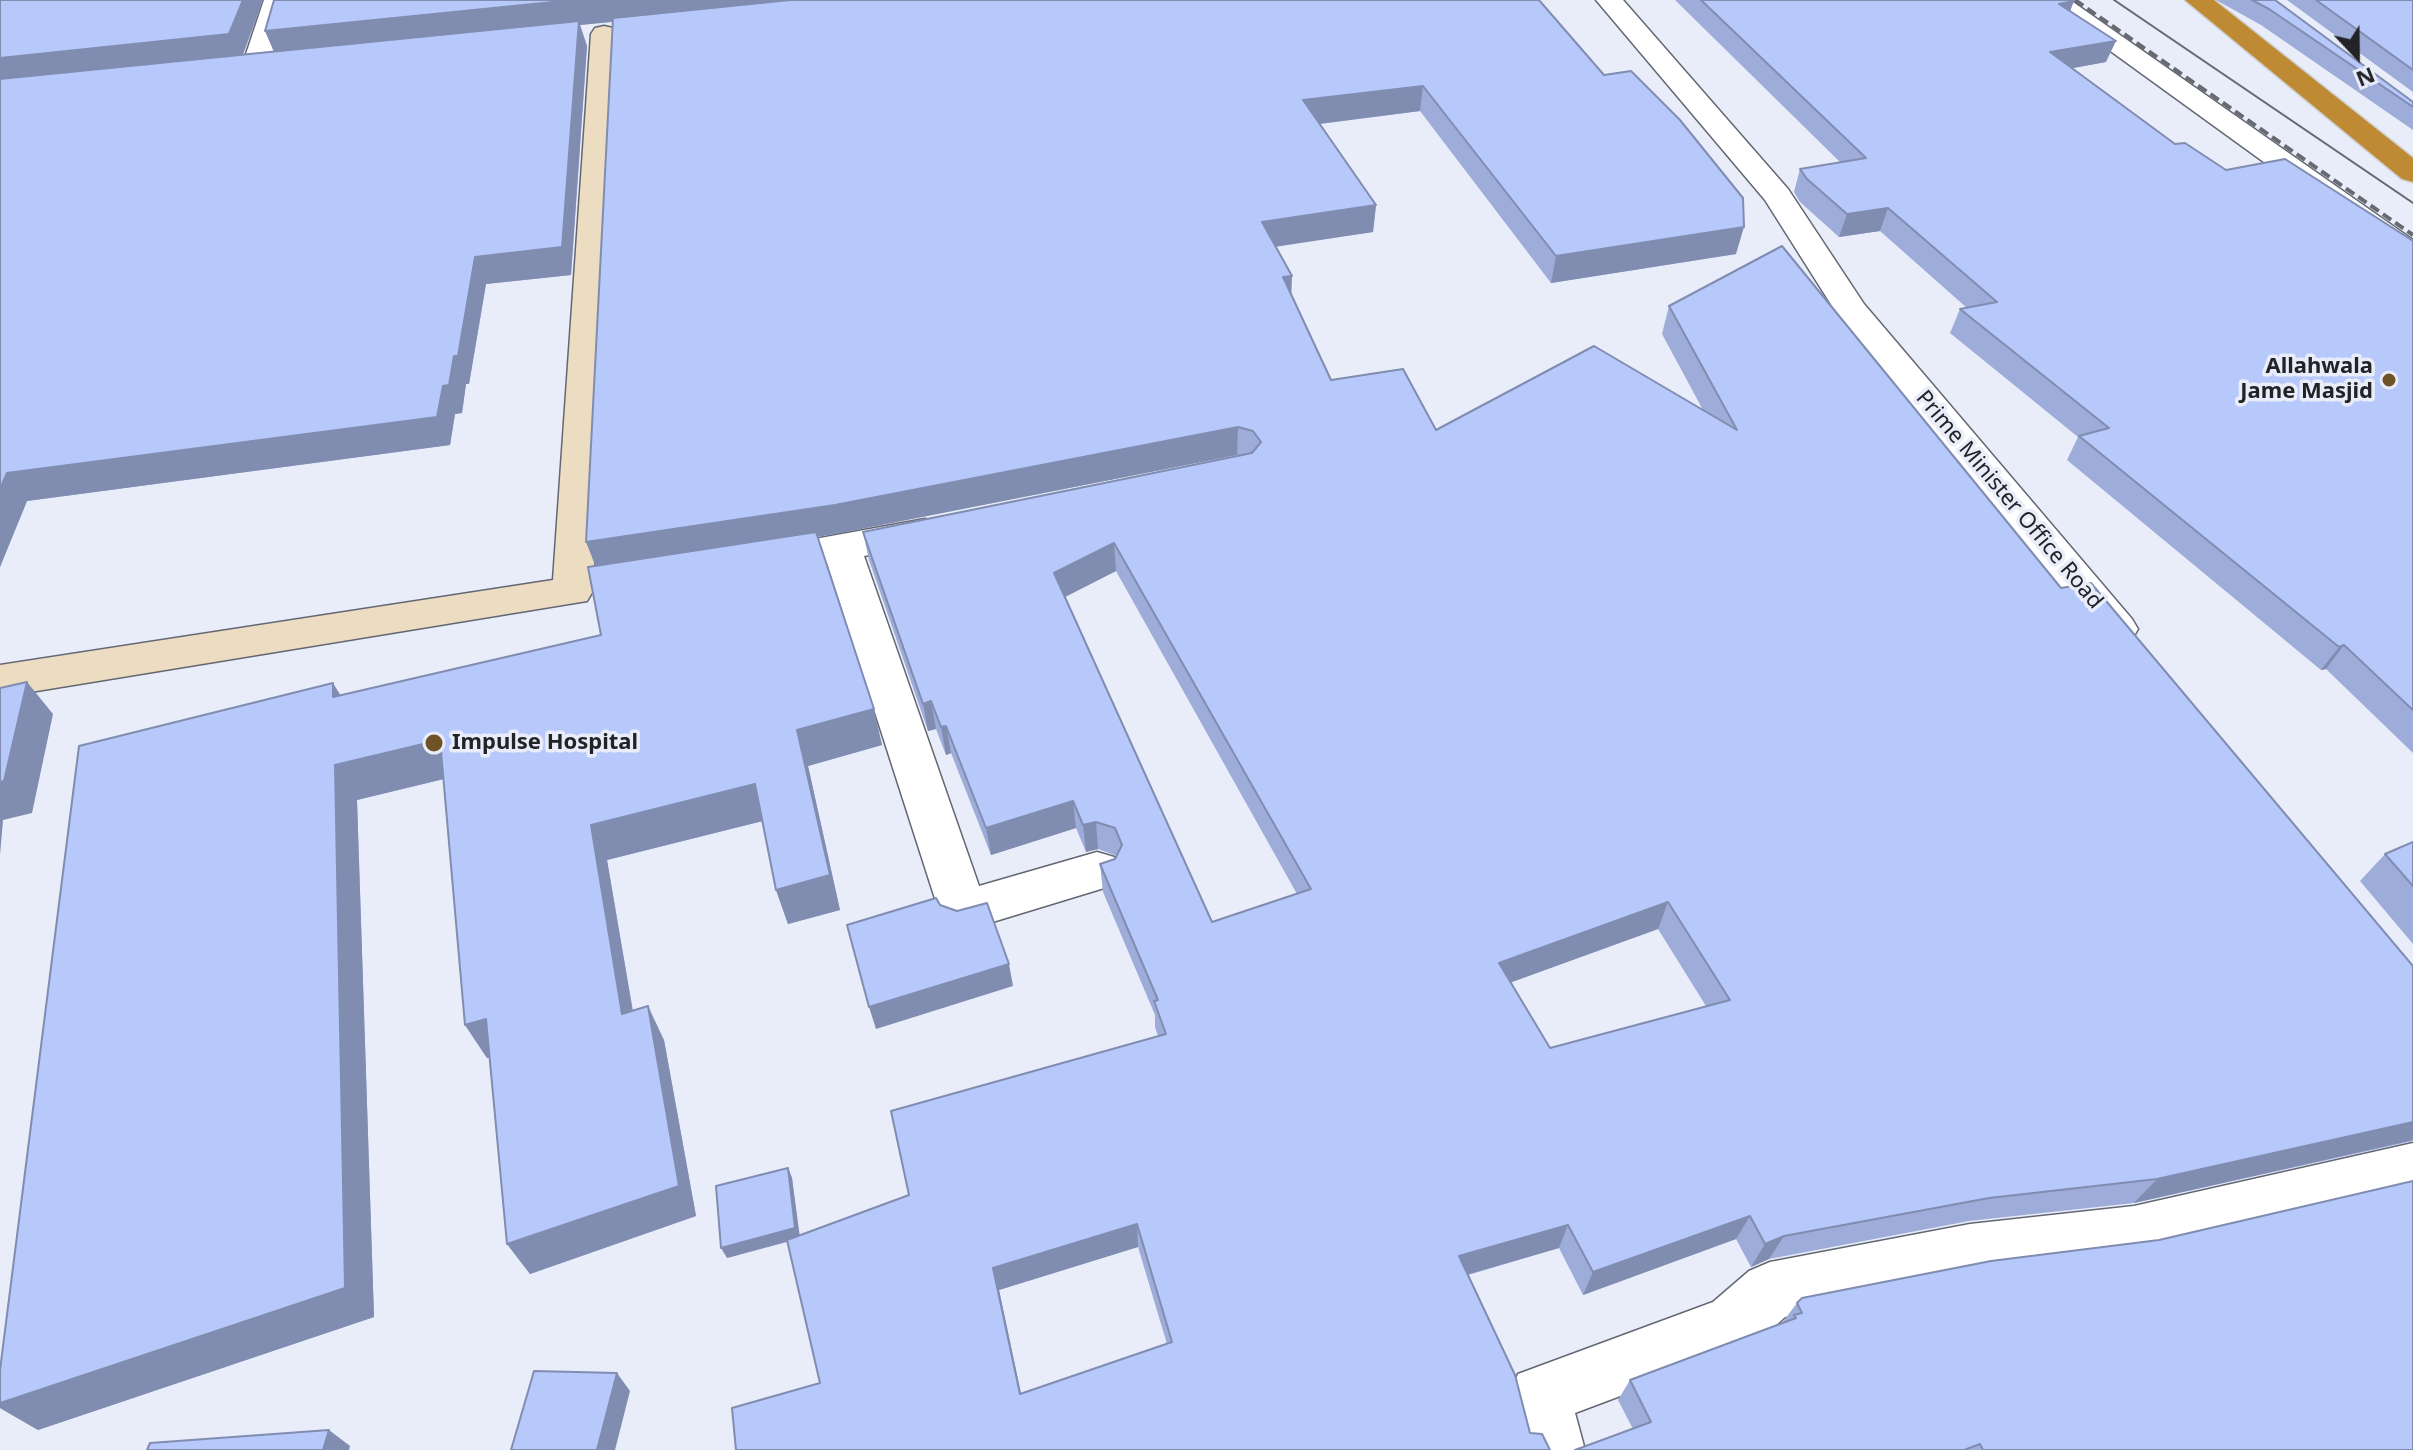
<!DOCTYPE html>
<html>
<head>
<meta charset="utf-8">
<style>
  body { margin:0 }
  #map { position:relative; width:2413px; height:1450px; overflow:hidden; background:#e9edfa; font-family:"Noto Sans",sans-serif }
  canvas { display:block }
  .north { position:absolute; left:2317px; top:16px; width:80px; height:80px; -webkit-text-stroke:6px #e9edfa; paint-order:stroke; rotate:158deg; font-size:22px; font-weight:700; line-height:32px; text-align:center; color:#212327 }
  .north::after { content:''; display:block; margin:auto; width:28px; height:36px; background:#212327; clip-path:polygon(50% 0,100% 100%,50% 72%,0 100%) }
</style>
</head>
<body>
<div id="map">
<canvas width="2413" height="1450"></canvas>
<div class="north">N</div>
</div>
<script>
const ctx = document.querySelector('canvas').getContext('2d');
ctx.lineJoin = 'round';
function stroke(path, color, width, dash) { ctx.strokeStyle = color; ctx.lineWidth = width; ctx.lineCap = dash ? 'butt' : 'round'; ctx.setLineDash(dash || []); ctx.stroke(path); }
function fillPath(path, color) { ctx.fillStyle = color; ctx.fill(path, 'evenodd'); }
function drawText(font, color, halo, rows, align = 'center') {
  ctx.font = font + ' "Noto Sans",sans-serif'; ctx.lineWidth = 7; ctx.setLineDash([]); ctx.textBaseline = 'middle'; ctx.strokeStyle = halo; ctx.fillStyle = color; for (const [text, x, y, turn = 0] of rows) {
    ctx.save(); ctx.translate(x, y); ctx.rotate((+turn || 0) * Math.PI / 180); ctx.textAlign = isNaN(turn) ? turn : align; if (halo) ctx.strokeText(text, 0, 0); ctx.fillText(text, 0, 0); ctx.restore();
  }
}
const street = new Path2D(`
  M 264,0 L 290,0 L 269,69 L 265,75 L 255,77 L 245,75 L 241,69 Z
  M 1596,0 L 1623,0 L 1788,189 L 1864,304 L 2132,619 L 2138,629 L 2132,639 L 2117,644 L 2102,639 L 1839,317 L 1765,200 Z
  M 2040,0 L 2070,0 L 2413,240 L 2413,265 L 2402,262 Z
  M 925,519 L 939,523 L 945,532 L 939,541 L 864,556 L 979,886 L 1097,852 L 1114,857 L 1121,871 L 1114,885 L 963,931 L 946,925 L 939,911 L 827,563 L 765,574 L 751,570 L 745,561 L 751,552 L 765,548 Z
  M 2413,1143 L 2413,1195 L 2134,1260 L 1970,1280 L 1785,1317 L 1753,1346 L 1575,1413 L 1585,1450 L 1523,1450 L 1509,1396 L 1518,1374 L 1713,1302 L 1749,1271 L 1770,1262 L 1970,1224 L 2134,1206 Z`);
const secondary = new Path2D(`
  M 604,26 L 613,28 L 617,34 L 593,591 L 587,601 L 0,697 L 0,665 L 553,580 L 591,34 L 595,28 Z`);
const highway = new Path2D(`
  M 2185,0 L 2214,0 L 2413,158 L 2413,182 L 2402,179 Z`);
stroke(street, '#636772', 3);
stroke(secondary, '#636772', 3);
stroke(highway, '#cecfcf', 3);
fillPath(street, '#fff');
fillPath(secondary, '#ecdcc2');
fillPath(highway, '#be8b34');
stroke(new Path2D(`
  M 2114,0 L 2413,203`), '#676a71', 2);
stroke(new Path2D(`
  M 2075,0 L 2413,235`), '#676a71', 4, [10, 5]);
fillPath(new Path2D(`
  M 0,0 L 263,0 L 243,55 L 274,52 L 265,31 L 274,0 L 1539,0 L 1736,254 L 1551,283 L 1420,111 L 1320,124 L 1376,205 L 1373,232 L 1276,246 L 1292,296 L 1331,380 L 1436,430 L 1703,410 L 1662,334 L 1669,306 L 2061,588 L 2413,966 L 2413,1141 L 2134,1203 L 1969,1221 L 1769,1259 L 1751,1267 L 1736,1239 L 1583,1295 L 1559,1248 L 1468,1275 L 1530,1433 L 820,1383 L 787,1242 L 727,1258 L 788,1168 L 792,1178 L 799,1235 L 909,1195 L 1158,1036 L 1155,1027 L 1155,1015 L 1103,892 L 1100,864 L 1115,859 L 1117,856 L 1098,849 L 1086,852 L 1076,828 L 991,855 L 951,753 L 946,755 L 936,729 L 928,731 L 869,560 L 863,532 L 1239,456 L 1237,455 L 818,537 L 882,745 L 808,766 L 840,910 L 788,924 L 776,890 L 762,821 L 607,860 L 633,1011 L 664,1040 L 696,1216 L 530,1274 L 507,1244 L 489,1058 L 487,1058 L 465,1025 L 444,779 L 357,800 L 374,1317 L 38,1430 L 0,1408 L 0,1370 L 340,695 L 601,635 L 595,566 L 613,22 L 580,25 L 587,46 L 571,275 L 486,284 L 469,384 L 466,384 L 462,413 L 455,414 L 450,445 L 27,501 L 0,567 ZM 1116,571 L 1297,894 L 1212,922 L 1065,597 ZM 1658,929 L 1706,1006 L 1550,1048 L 1511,982 ZM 1138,1247 L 1167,1344 L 1021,1393 L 999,1290 Z
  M 1675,0 L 2072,0 L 2070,11 L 2106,62 L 2072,68 L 2175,144 L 2226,170 L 2413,241 L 2413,753 L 2326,669 L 2321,670 L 2067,460 L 2078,437 L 1950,333 L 1960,309 L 1967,308 L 1880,231 L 1839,237 L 1800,202 L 1794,192 L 1800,169 L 1840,162 Z
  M 2216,0 L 2275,0 L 2413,102 L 2413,130 L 2261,25 Z
  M 2287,0 L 2413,0 L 2413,92 Z
  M 2413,842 L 2413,944 L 2360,881 L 2385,854 Z
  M 2159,1240 L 2413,1450 L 1575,1450 L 1633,1429 L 1618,1400 L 1630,1380 L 1782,1323 L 1797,1303 Z`), '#9dacd8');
fillPath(new Path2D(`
  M 243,0 L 263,0 L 241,59 L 0,85 L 0,58 Z
  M 573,0 L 823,0 L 580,25 L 587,46 L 571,275 L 486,284 L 469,384 L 466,384 L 462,413 L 455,414 L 450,445 L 27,501 L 0,567 L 0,489 L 7,473 L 276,56 L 265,31 Z
  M 2074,1 L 2066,22 L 2059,4 Z
  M 2116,41 L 2106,62 L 2041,74 L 2050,52 Z
  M 1423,86 L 1420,111 L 1302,126 L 1303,100 Z
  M 1376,205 L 1373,232 L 1261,249 L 1262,222 Z
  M 1888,208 L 1880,231 L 1839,237 L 1847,214 Z
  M 1744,227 L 1736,254 L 1551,283 L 1556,256 Z
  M 1292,276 L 1291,303 L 1283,277 Z
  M 1238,427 L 1237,455 L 841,533 L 597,570 L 586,542 Z
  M 1114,543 L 1116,571 L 1057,601 L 1054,573 Z
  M 2344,645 L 2326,669 L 2321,670 L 2339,647 Z
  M 27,682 L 53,714 L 32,813 L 3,820 L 0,855 L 0,782 Z
  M 333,683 L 355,719 L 333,697 Z
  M 931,701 L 936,729 L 928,731 L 923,704 Z
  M 874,709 L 882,745 L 808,766 L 840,910 L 788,924 L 776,890 L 797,730 Z
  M 946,726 L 951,753 L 946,755 L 941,727 Z
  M 440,740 L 460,775 L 357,800 L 374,1317 L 38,1430 L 0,1408 L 0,1403 L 335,765 Z
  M 755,784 L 767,820 L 607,860 L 639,1048 L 622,1014 L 591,825 Z
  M 1073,801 L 1076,828 L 991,855 L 986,828 Z
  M 1096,822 L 1098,849 L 1086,852 L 1083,825 Z
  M 1668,902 L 1658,929 L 1493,989 L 1499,963 Z
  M 1009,964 L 1013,986 L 876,1029 L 869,1007 Z
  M 648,1006 L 664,1040 L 696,1216 L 530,1274 L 507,1244 Z
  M 486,1019 L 507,1052 L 487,1058 L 465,1025 Z
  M 2413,1122 L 2413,1140 L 2134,1203 L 2157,1179 Z
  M 788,1168 L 792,1178 L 800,1238 L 727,1258 L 721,1248 Z
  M 1750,1216 L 1736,1239 L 1583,1295 L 1593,1272 Z
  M 1137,1224 L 1138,1247 L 999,1290 L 1025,1414 L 993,1268 Z
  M 1568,1225 L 1559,1248 L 1452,1279 L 1459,1256 Z
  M 1784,1236 L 1769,1259 L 1751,1267 L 1765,1244 Z
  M 617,1373 L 630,1391 L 615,1450 L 597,1450 Z
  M 329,1430 L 350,1446 L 349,1450 L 323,1450 Z`), '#808cb0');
const building = new Path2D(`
  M 0,0 L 243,0 L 229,34 L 0,58 Z
  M 274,0 L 573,0 L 265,31 Z
  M 790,0 L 1539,0 L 1604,75 L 1631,71 L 1680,120 L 1743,198 L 1744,227 L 1556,256 L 1423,86 L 1303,100 L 1376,205 L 1262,222 L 1292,276 L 1283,277 L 1331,380 L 1403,369 L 1436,430 L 1594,346 L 1737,430 L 1669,306 L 1782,246 L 2061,588 L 2091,583 L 2413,966 L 2413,1122 L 2157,1179 L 1989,1198 L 1784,1236 L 1765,1244 L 1750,1216 L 1593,1272 L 1568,1225 L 1459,1256 L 1515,1375 L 1530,1433 L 1542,1434 L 1550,1450 L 736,1450 L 732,1408 L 820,1383 L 787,1240 L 909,1195 L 891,1111 L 1166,1034 L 1154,1001 L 1158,1000 L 1100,864 L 1115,859 L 1122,845 L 1115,828 L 1096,822 L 1083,825 L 1073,801 L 986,828 L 946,726 L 941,727 L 931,701 L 923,704 L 863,532 L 1252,453 L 1261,442 L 1253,431 L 1238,427 L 835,505 L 586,542 L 613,18 ZM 1114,543 L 1311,889 L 1212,922 L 1054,573 ZM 1668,902 L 1730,1000 L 1550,1048 L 1499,963 ZM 1137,1224 L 1172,1342 L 1020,1394 L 993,1268 Z
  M 1701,0 L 2072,0 L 2074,1 L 2059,4 L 2116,41 L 2050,52 L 2175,144 L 2185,143 L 2226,170 L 2285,159 L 2413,241 L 2413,710 L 2344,645 L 2339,647 L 2079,436 L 2109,428 L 1960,309 L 1997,302 L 1888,208 L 1847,214 L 1807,179 L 1800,169 L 1866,158 Z
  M 2252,0 L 2275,0 L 2413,102 L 2413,107 L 2269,9 Z
  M 2316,0 L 2413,0 L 2413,70 Z
  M 579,21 L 562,247 L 475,257 L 458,356 L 454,356 L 449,385 L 443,386 L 437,417 L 7,473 L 0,489 L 0,79 Z
  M 816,532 L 874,709 L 797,730 L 830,875 L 776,890 L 755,784 L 591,825 L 622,1014 L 648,1006 L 679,1186 L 507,1244 L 486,1019 L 465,1025 L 440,740 L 335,765 L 345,1288 L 0,1403 L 0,1370 L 79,746 L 333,683 L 333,697 L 601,635 L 588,567 Z
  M 27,682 L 4,781 L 0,782 L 0,688 Z
  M 2413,842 L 2413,886 L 2385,854 Z
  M 936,898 L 940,905 L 957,911 L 987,903 L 1009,964 L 869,1007 L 847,925 Z
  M 788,1168 L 795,1228 L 721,1248 L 716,1186 Z
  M 2413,1181 L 2413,1450 L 1983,1450 L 1980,1444 L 1964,1450 L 1575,1450 L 1651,1422 L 1630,1380 L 1796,1318 L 1794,1315 L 1802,1313 L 1797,1303 L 1802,1298 L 1991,1261 L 2159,1240 Z
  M 534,1371 L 617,1373 L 597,1450 L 511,1450 Z
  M 329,1430 L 323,1450 L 147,1450 L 150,1443 Z`);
fillPath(building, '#b7c8fb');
stroke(building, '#808cb0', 2);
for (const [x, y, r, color] of [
  [2389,380,8,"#6f5326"],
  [434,743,10,"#6f5326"]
]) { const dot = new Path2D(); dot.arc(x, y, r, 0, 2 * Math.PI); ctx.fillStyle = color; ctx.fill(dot); stroke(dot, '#e9edfa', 3); }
drawText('bold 22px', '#212327', '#e9edfa', [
  ["Allahwala",2373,367],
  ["Jame Masjid",2373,392],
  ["Impulse Hospital",452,743,"left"]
], 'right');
drawText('22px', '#212327', '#e9edfa', [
  ["Prime Minister Office Road",2009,500,50]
]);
</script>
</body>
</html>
